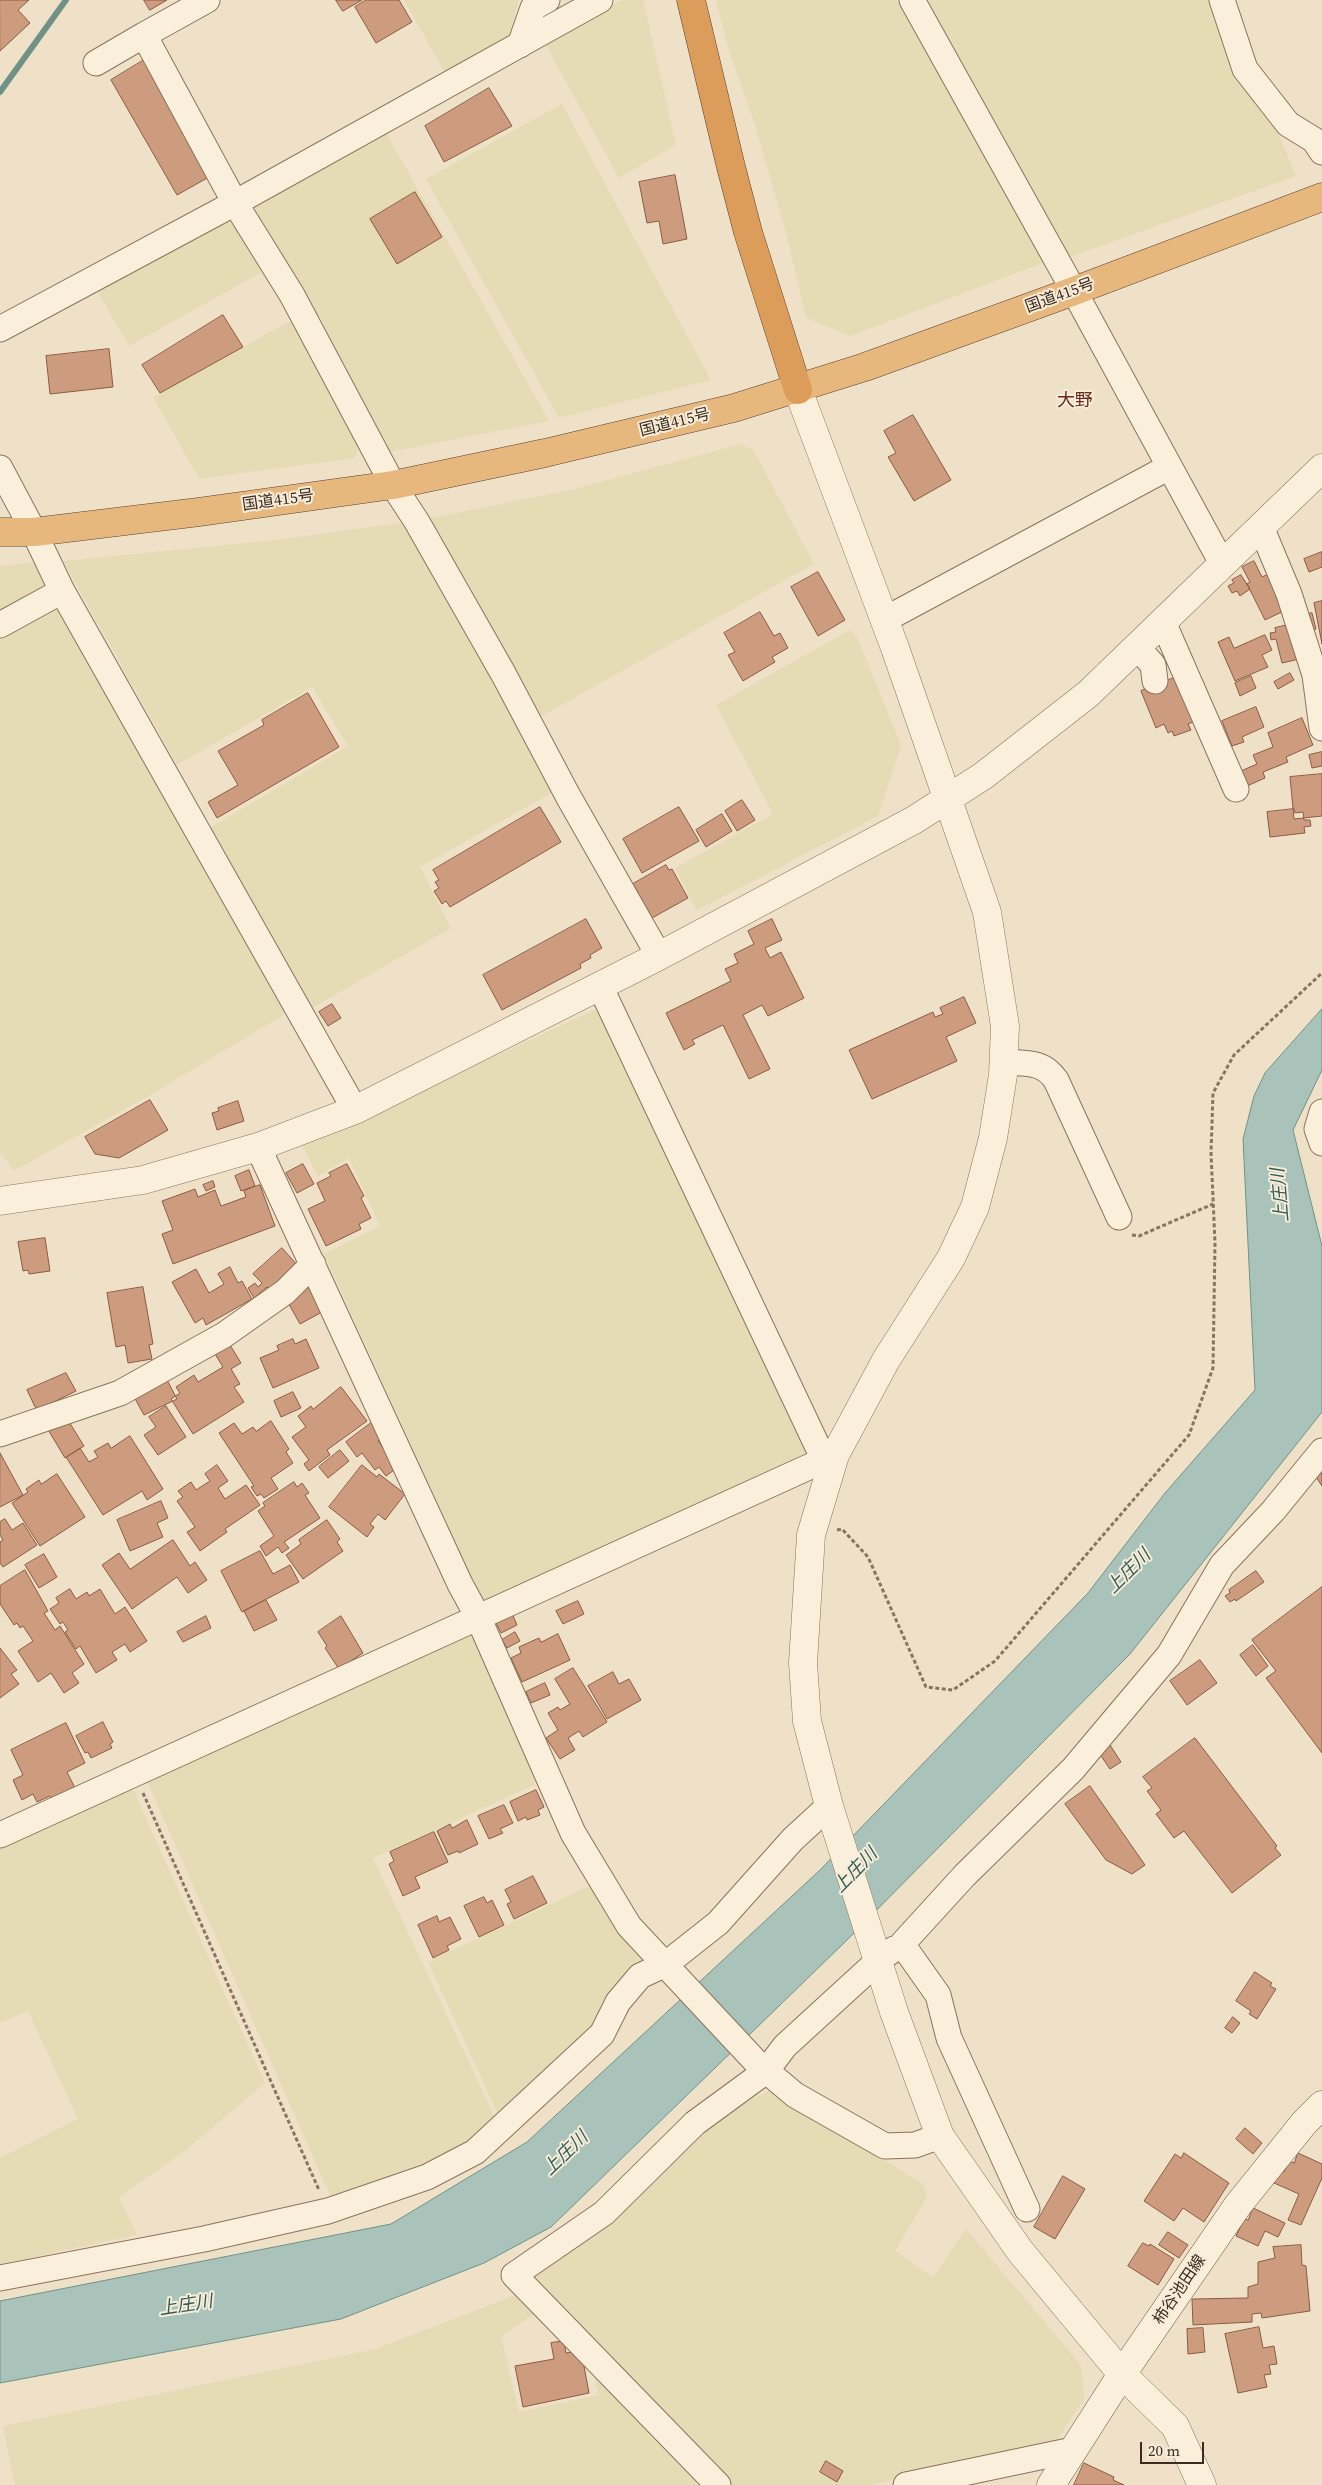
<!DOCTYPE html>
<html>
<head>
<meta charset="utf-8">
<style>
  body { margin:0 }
  #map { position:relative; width:1322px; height:2485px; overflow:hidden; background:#efe1c8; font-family:"Source Serif 4",serif }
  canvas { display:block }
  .scale { position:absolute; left:1140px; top:2442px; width:64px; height:22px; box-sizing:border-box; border:2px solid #3c2c20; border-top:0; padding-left:6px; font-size:15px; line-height:18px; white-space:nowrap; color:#3c2c20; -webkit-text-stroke:4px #f6ecd8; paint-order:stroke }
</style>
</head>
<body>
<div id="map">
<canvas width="1322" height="2485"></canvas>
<div class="scale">20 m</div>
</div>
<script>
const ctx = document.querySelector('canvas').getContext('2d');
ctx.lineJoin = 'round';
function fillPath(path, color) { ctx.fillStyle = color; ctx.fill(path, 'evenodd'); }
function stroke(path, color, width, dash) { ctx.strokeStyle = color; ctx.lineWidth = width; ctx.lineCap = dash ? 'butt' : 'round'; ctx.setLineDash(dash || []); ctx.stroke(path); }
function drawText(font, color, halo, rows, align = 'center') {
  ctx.font = font + ' "Source Serif 4","Noto Sans JP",serif'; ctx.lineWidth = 4; ctx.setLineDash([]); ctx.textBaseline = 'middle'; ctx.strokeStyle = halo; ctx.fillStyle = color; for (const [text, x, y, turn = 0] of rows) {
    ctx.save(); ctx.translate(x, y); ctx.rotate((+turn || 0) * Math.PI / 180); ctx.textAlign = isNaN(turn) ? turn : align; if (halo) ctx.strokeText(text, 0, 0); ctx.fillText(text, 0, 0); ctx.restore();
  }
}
fillPath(new Path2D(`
  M 404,0 L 519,0 L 508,38 L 444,71 Z
  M 622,0 L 643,0 L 676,145 L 619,178 L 544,42 Z
  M 716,0 L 904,0 L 1048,261 L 850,336 L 806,318 L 786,232 L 755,125 L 729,51 Z
  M 925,0 L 1213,0 L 1273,120 L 1296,176 L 1067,258 Z
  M 562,104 L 711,380 L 559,418 L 426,179 Z
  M 385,131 L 549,421 L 389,452 L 250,206 Z
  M 224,221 L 239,225 L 262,272 L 129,346 L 96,289 Z
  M 290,321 L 361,441 L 355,458 L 199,479 L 153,397 Z
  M 741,444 L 754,451 L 814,564 L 536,719 L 426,519 L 574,489 Z
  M 406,522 L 553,792 L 420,867 L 451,928 L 312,1008 L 210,828 L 348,746 L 312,687 L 177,765 L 63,561 L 276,540 Z
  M 40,562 L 49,583 L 45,591 L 0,615 L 0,566 Z
  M 61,606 L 290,1011 L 150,1095 L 14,1171 L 0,1152 L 0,634 Z
  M 850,630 L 857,637 L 901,745 L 878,816 L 697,910 L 675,868 L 773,814 L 716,705 Z
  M 601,1007 L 809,1451 L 484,1604 L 324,1254 L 380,1226 L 349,1158 L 318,1176 L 302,1146 Z
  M 473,1628 L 543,1781 L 373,1858 L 497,2122 L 433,2167 L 332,2200 L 146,1779 Z
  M 131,1785 L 265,2083 L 185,2151 L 119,2197 L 137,2235 L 0,2264 L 0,2158 L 78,2119 L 28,2011 L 0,2023 L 0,1846 Z
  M 591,1885 L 644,1960 L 643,1967 L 608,2011 L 501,2120 L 428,1962 Z
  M 770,2090 L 923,2184 L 927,2197 L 895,2251 L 933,2277 L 966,2229 L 1081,2365 L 1084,2399 L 1057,2440 L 871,2485 L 729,2485 L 526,2277 L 696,2129 Z
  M 519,2294 L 536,2313 L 501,2336 L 519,2412 L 598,2395 L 593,2366 L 706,2485 L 15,2485 L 3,2426 L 375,2349 Z`), '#e5dbb5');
const water = new Path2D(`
  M 1322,1009 L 1322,1070 L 1293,1130 L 1322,1246 L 1322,1412 L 1130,1654 L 845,1942 L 551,2227 L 484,2263 L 341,2319 L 0,2383 L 0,2301 L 391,2224 L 527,2142 L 820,1870 L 1088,1593 L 1165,1493 L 1255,1390 L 1243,1139 L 1254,1096 L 1265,1073 Z`);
fillPath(water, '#a9c3ba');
stroke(water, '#6f9287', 1);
stroke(new Path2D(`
  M 0,92 L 66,0`), '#6f9287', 6);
const building = new Path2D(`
  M 0,0 L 29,0 L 18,10 L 30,23 L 0,51 Z
  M 144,0 L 167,0 L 150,10 Z
  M 336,0 L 362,0 L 343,11 Z
  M 366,0 L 399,0 L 412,22 L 376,43 L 355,7 Z
  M 144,60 L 209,177 L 177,195 L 111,80 Z
  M 489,88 L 512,126 L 444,162 L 425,126 Z
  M 675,175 L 687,239 L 663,244 L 659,221 L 647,223 L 639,182 Z
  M 415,192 L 442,237 L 397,264 L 370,219 Z
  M 223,315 L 243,347 L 160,393 L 142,365 Z
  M 109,349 L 113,387 L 50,394 L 46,356 Z
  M 913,415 L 951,480 L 914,501 L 888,457 L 896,453 L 884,431 Z
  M 1322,552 L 1322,567 L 1309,572 L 1304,559 Z
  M 1254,561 L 1262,577 L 1272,572 L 1290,608 L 1265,620 L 1247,584 L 1250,582 L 1242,567 Z
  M 818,572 L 845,620 L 818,636 L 791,587 Z
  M 1241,575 L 1250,589 L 1240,596 L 1237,591 L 1232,593 L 1228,586 L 1234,583 L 1232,580 Z
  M 1322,601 L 1322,644 L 1314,603 Z
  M 760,612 L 774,636 L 780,633 L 788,648 L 772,657 L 775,662 L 743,681 L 728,655 L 735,652 L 724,633 Z
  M 1312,613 L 1316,629 L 1306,632 L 1302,616 Z
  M 1296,623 L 1304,658 L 1282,663 L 1276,639 L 1271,640 L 1270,633 L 1276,632 L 1275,628 Z
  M 1265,635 L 1272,650 L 1262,655 L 1268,667 L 1235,681 L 1218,642 L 1229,637 L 1234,648 Z
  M 1290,673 L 1294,680 L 1278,689 L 1274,682 Z
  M 1251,676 L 1256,688 L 1240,696 L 1235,683 Z
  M 1174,678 L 1182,697 L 1188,694 L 1198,720 L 1188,724 L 1191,730 L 1174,736 L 1172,731 L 1168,733 L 1164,724 L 1156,728 L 1141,691 Z
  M 308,693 L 339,747 L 217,818 L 208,802 L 238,785 L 218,751 L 264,725 L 262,720 Z
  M 1256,707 L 1264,727 L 1242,737 L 1244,742 L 1232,746 L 1222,721 Z
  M 1302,718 L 1313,745 L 1286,757 L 1288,762 L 1263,772 L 1265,778 L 1247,786 L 1241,771 L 1257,764 L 1253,755 L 1273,747 L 1268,733 Z
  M 1322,752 L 1322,766 L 1312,768 L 1309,755 Z
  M 1322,774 L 1322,816 L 1294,819 L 1290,777 Z
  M 742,800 L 755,820 L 737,831 L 725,811 Z
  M 540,807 L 561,842 L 450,907 L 446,901 L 442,904 L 434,891 L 439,888 L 435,882 L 439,880 L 433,870 Z
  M 679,807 L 699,841 L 642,873 L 623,839 Z
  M 1294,809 L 1295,813 L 1303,812 L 1304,820 L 1310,820 L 1311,826 L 1304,827 L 1305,833 L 1270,837 L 1267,812 Z
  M 722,814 L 732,831 L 706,847 L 696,830 Z
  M 666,865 L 669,870 L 672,869 L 688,898 L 652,918 L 633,884 Z
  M 586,919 L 602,948 L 590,955 L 591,958 L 580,964 L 581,968 L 502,1010 L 483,975 Z
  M 772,919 L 782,940 L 765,948 L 770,958 L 781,952 L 804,998 L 768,1016 L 762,1005 L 743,1015 L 770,1069 L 749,1079 L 723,1025 L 692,1040 L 695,1044 L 684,1050 L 666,1013 L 731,981 L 725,969 L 738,963 L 734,954 L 754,944 L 748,931 Z
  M 964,997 L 976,1023 L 946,1037 L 957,1061 L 872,1099 L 849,1050 L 933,1012 L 935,1017 L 943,1014 L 940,1008 Z
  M 332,1004 L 341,1018 L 328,1026 L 319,1012 Z
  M 150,1100 L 168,1130 L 119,1158 L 95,1154 L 85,1137 Z
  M 238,1101 L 244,1121 L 217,1130 L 212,1113 L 219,1111 L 218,1108 Z
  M 303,1164 L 314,1184 L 297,1193 L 286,1173 Z
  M 347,1164 L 364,1196 L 361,1198 L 371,1218 L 359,1224 L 361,1229 L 326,1246 L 308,1209 L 325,1201 L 317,1183 L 331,1176 L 329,1173 Z
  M 249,1170 L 255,1186 L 241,1191 L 235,1176 Z
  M 213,1181 L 215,1187 L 206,1191 L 203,1185 Z
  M 260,1185 L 275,1226 L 173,1264 L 162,1234 L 173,1230 L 162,1201 L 195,1189 L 198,1197 L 215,1190 L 221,1206 L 246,1197 L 244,1191 Z
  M 45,1238 L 50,1271 L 29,1274 L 28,1270 L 23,1271 L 18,1242 Z
  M 282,1248 L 299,1267 L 272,1292 L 267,1287 L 254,1298 L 248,1288 L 255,1283 L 258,1287 L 262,1283 L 253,1274 Z
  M 230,1267 L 238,1283 L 242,1281 L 252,1299 L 206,1325 L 203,1318 L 195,1323 L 172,1282 L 196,1269 L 209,1293 L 224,1284 L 218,1274 Z
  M 143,1287 L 153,1344 L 149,1345 L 152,1359 L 128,1363 L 125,1345 L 116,1347 L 107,1293 Z
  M 308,1287 L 322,1312 L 300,1324 L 286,1299 Z
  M 293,1339 L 295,1344 L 306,1339 L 319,1368 L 273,1388 L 260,1358 L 279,1350 L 277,1346 Z
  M 227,1340 L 241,1363 L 231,1369 L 240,1384 L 234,1387 L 244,1402 L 193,1434 L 171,1399 L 180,1393 L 176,1387 L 194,1375 L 198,1382 L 223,1367 L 212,1349 Z
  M 66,1373 L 76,1391 L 48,1405 L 38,1413 L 27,1390 Z
  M 166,1378 L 177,1399 L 144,1415 L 133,1395 Z
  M 341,1387 L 367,1421 L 327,1450 L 330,1455 L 309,1471 L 304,1464 L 309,1460 L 292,1437 L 306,1427 L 298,1416 L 311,1406 L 313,1409 Z
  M 293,1392 L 301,1408 L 281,1417 L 274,1401 Z
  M 166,1406 L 186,1437 L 158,1455 L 144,1435 L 156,1427 L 149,1417 Z
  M 66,1417 L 84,1446 L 65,1458 L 47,1428 Z
  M 271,1421 L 289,1449 L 286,1452 L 293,1463 L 271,1478 L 278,1489 L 264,1498 L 261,1494 L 257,1496 L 251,1487 L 254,1486 L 219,1433 L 234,1423 L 242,1434 L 253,1427 L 256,1431 Z
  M 371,1423 L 383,1437 L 378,1441 L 398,1467 L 386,1476 L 379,1467 L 375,1470 L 362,1453 L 357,1457 L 346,1442 Z
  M 130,1436 L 163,1489 L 147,1500 L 142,1491 L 103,1515 L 66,1457 L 80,1448 L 89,1462 L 98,1457 L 94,1451 L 108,1443 L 111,1448 Z
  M 340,1450 L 349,1461 L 328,1478 L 319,1467 Z
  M 0,1453 L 23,1495 L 0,1507 Z
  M 217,1465 L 228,1481 L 218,1488 L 225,1499 L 246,1485 L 260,1505 L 225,1529 L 227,1532 L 200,1551 L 187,1532 L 195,1527 L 177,1501 L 183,1497 L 178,1491 L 191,1482 L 196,1490 L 210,1481 L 205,1474 Z
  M 362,1465 L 377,1477 L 379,1474 L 405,1494 L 385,1520 L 378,1514 L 370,1524 L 374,1527 L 367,1537 L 329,1507 Z
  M 1322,1468 L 1322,1486 L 1314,1474 Z
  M 57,1474 L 85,1517 L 40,1546 L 12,1503 L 28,1492 L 26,1489 L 39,1480 L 41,1484 Z
  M 294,1482 L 297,1487 L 302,1483 L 309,1493 L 305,1495 L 320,1518 L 284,1542 L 289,1548 L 282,1553 L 278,1547 L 266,1556 L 260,1546 L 274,1536 L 258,1511 L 265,1506 L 263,1503 Z
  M 161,1501 L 168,1518 L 157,1523 L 163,1537 L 130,1551 L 117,1520 Z
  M 5,1519 L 12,1530 L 23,1523 L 37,1545 L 3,1567 L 0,1563 L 0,1542 L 3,1540 L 0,1535 L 0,1522 Z
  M 327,1520 L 340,1539 L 337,1542 L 343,1551 L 303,1579 L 286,1555 L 301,1544 L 299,1540 Z
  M 173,1540 L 190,1566 L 195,1562 L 207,1580 L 188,1593 L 177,1577 L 132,1609 L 102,1565 L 119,1553 L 130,1569 Z
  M 260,1551 L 273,1574 L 290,1565 L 299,1582 L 242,1612 L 221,1571 Z
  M 44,1554 L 57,1577 L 39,1588 L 25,1565 Z
  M 25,1570 L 48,1611 L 44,1613 L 55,1630 L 60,1626 L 84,1664 L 72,1673 L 79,1683 L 64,1693 L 51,1673 L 38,1682 L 18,1651 L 33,1641 L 23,1626 L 20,1628 L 17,1623 L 14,1625 L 0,1604 L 0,1586 Z
  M 1256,1571 L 1264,1582 L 1236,1601 L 1235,1599 L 1230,1602 L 1225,1596 L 1230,1593 L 1229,1590 Z
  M 1322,1587 L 1322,1753 L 1266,1678 L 1276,1671 L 1252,1640 Z
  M 70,1589 L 76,1599 L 87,1592 L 89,1596 L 100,1589 L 115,1614 L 125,1607 L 147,1641 L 130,1652 L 125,1644 L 112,1652 L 117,1660 L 96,1673 L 80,1646 L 76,1649 L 65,1632 L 68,1630 L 63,1622 L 60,1624 L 50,1609 L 59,1603 L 56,1598 Z
  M 266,1600 L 277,1620 L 254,1631 L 244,1611 Z
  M 578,1601 L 584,1614 L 563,1624 L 556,1611 Z
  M 511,1611 L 517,1625 L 501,1633 L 494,1619 Z
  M 206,1616 L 211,1628 L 183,1642 L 177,1632 Z
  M 341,1616 L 363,1653 L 339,1669 L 325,1648 L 327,1646 L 318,1632 Z
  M 515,1632 L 520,1641 L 507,1648 L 502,1640 Z
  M 558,1634 L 570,1660 L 522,1682 L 511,1658 L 521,1653 L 519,1647 L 539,1638 L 541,1642 Z
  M 1253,1645 L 1268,1666 L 1256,1676 L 1240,1655 Z
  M 0,1648 L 17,1670 L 11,1674 L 19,1684 L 0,1698 Z
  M 1200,1660 L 1217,1683 L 1187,1705 L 1170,1681 Z
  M 573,1668 L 607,1722 L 583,1737 L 579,1731 L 568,1738 L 575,1750 L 560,1759 L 546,1738 L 558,1730 L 548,1713 L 558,1707 L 560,1710 L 570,1704 L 555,1679 Z
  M 613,1672 L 619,1684 L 629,1679 L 641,1700 L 607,1719 L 588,1686 Z
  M 545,1683 L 550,1695 L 531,1703 L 526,1692 Z
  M 103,1722 L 113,1742 L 110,1744 L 112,1748 L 91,1758 L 88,1752 L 85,1753 L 76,1736 Z
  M 66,1723 L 85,1763 L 67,1772 L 75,1788 L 51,1799 L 50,1796 L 37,1802 L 33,1794 L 22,1800 L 13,1780 L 23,1775 L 11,1750 Z
  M 1195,1738 L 1277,1846 L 1275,1848 L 1281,1855 L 1232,1893 L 1184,1831 L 1174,1838 L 1156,1814 L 1161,1810 L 1147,1791 L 1152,1788 L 1143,1777 Z
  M 1110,1745 L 1121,1762 L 1110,1769 L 1099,1753 Z
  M 1090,1786 L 1145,1865 L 1132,1874 L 1106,1860 L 1065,1804 Z
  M 536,1790 L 544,1807 L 538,1810 L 540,1815 L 527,1820 L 526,1817 L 518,1821 L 510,1802 Z
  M 504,1805 L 513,1823 L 500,1829 L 503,1833 L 489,1839 L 478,1816 Z
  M 467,1820 L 478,1844 L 459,1853 L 458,1851 L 448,1855 L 437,1831 L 450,1824 L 452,1828 Z
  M 434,1832 L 448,1862 L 415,1877 L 420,1888 L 403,1896 L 389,1864 L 394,1861 L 390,1852 Z
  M 533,1876 L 547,1903 L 514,1919 L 507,1904 L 511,1902 L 505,1890 Z
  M 484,1897 L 487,1903 L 492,1900 L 504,1925 L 479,1937 L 464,1906 Z
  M 437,1916 L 439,1922 L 450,1917 L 461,1939 L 447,1946 L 449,1950 L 433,1958 L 418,1925 Z
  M 1255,1972 L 1272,1983 L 1270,1986 L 1276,1989 L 1257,2019 L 1249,2014 L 1251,2011 L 1236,2001 Z
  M 1233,2017 L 1240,2023 L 1232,2033 L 1225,2028 Z
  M 1245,2128 L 1262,2143 L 1253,2154 L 1236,2139 Z
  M 1184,2153 L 1229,2183 L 1204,2222 L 1183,2208 L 1174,2221 L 1144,2201 L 1175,2154 L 1181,2158 Z
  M 1298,2153 L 1322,2164 L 1322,2178 L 1301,2225 L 1288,2220 L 1299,2194 L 1274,2183 L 1280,2170 L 1284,2172 L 1289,2161 L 1294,2163 Z
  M 1063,2176 L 1085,2189 L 1055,2239 L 1034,2227 Z
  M 1253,2208 L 1285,2223 L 1278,2237 L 1265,2231 L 1258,2246 L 1236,2236 L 1244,2219 L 1248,2220 Z
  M 1168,2232 L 1188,2245 L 1179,2258 L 1159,2245 Z
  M 1143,2243 L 1149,2246 L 1150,2244 L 1174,2259 L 1158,2285 L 1128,2266 Z
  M 1301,2245 L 1302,2265 L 1306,2266 L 1310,2311 L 1262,2318 L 1261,2313 L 1252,2314 L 1252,2322 L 1193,2325 L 1192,2299 L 1248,2298 L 1248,2287 L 1258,2284 L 1258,2262 L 1275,2258 L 1273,2247 Z
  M 1259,2327 L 1263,2348 L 1274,2346 L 1277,2364 L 1269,2365 L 1271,2374 L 1264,2375 L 1267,2387 L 1238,2393 L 1225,2334 Z
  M 1203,2328 L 1205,2352 L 1188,2354 L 1187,2329 Z
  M 564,2341 L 566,2353 L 581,2350 L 589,2393 L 523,2407 L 515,2366 L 554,2359 L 551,2343 Z
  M 826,2461 L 843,2471 L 837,2482 L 820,2472 Z
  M 1084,2463 L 1114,2477 L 1113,2480 L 1124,2485 L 1074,2485 Z`);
fillPath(building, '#cd9b7e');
stroke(building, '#8b5b42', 1);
const minor = new Path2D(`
  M 912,0 L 1074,291 L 1223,565
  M 1222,0 L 1245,69 L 1288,124 L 1314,140 L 1322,152
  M 144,35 L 207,0
  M 520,45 L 533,8 L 547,0
  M 96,63 L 144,35 L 235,203 L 292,295 L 393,485 L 417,522 L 504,675 L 568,796 L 659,956
  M 0,329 L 235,203 L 600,0
  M 0,468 L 34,532 L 62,591 L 355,1110
  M 1261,527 L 1289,594 L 1315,675 L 1322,728
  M 884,620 L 1169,467
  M 1163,622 L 1236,789
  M 0,625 L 62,591
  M 1137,647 L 1153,665 L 1155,681
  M 600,986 L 824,1460
  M 1004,1062 C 1026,1064 1042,1060 1056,1080 L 1119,1217
  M 1322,1112 L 1317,1129 L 1322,1143
  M 258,1147 L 460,1584 L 478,1617 L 573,1833 L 629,1926 L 757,2063 L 795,2095 L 885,2146 L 915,2145 L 940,2136
  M 0,1434 L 120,1393 L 224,1335 L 285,1292 L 313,1264
  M 0,1835 L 835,1455
  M 1027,2209 L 949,2038 L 938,1995 L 902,1944 L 965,1875 L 1073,1769 L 1169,1655 L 1222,1565 L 1273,1511 L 1322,1451
  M 0,2278 L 204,2239 L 328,2211 L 427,2177 L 475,2152 L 602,2034 L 618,2002 L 640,1976 L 666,1964 L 718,1923 L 793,1839 L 829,1806
  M 718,2485 L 514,2275 L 604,2213 L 695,2123 L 766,2071 L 785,2046 L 879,1960 L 894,1949
  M 906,2485 L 1073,2450`);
const tertiary = new Path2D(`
  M 798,390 L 895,648 L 987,912 L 1005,1026 L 1003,1075 L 993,1138 L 975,1207 L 951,1258 L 886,1360 L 835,1455 L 811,1535 L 803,1663 L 807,1721 L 829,1806 L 894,2012 L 940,2136 L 1020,2251 L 1122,2374 L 1175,2426 L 1202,2485
  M 0,1201 L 143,1180 L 258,1147 L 355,1110 L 659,956 L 914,820 L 983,776 L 1088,694 L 1322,468`);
const secondary = new Path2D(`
  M 1051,2485 L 1122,2374 L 1238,2205 L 1304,2123 L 1322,2105`);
const trunk = new Path2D(`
  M 0,532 L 34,532 L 199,512 L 393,485 L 545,453 L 734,408 L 865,367 L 1074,291 L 1322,197`);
const motorway = new Path2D(`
  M 691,0 L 731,167 L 748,232 L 798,390`);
stroke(minor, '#8b735c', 27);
stroke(tertiary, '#8b735c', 29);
stroke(secondary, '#6d543f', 29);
stroke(trunk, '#594130', 29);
stroke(motorway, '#594130', 29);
stroke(new Path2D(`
  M 1132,1235 L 1139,1236 L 1213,1204
  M 837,1530 L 842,1529 L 868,1557 L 926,1687 L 953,1690 L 995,1661 L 1189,1435 L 1213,1368 L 1215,1243 L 1211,1153 L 1213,1093 L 1234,1055 L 1322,973
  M 143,1793 L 319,2190`), '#8b735c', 3, [4, 2.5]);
stroke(minor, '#f9efdb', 25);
stroke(tertiary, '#f9efdb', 28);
stroke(secondary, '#f9efdb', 28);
stroke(trunk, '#e7b87e', 28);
stroke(motorway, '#dd9d5a', 28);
drawText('16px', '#3c2c20', '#f6ecd8', [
  ["国道415号",1060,296,-20],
  ["国道415号",675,423,-14],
  ["国道415号",278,501,-8],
  ["柿谷池田線",1180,2290,-56]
]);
drawText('18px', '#692b1f', '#f6ecd8', [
  ["大野",1075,401]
]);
drawText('italic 18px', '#2f5b56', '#f6ecd8', [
  ["上庄川",1281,1195,-95],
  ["上庄川",1129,1572,-45],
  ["上庄川",856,1871,-46],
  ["上庄川",566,2154,-44],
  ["上庄川",186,2306,-9]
]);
</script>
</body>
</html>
